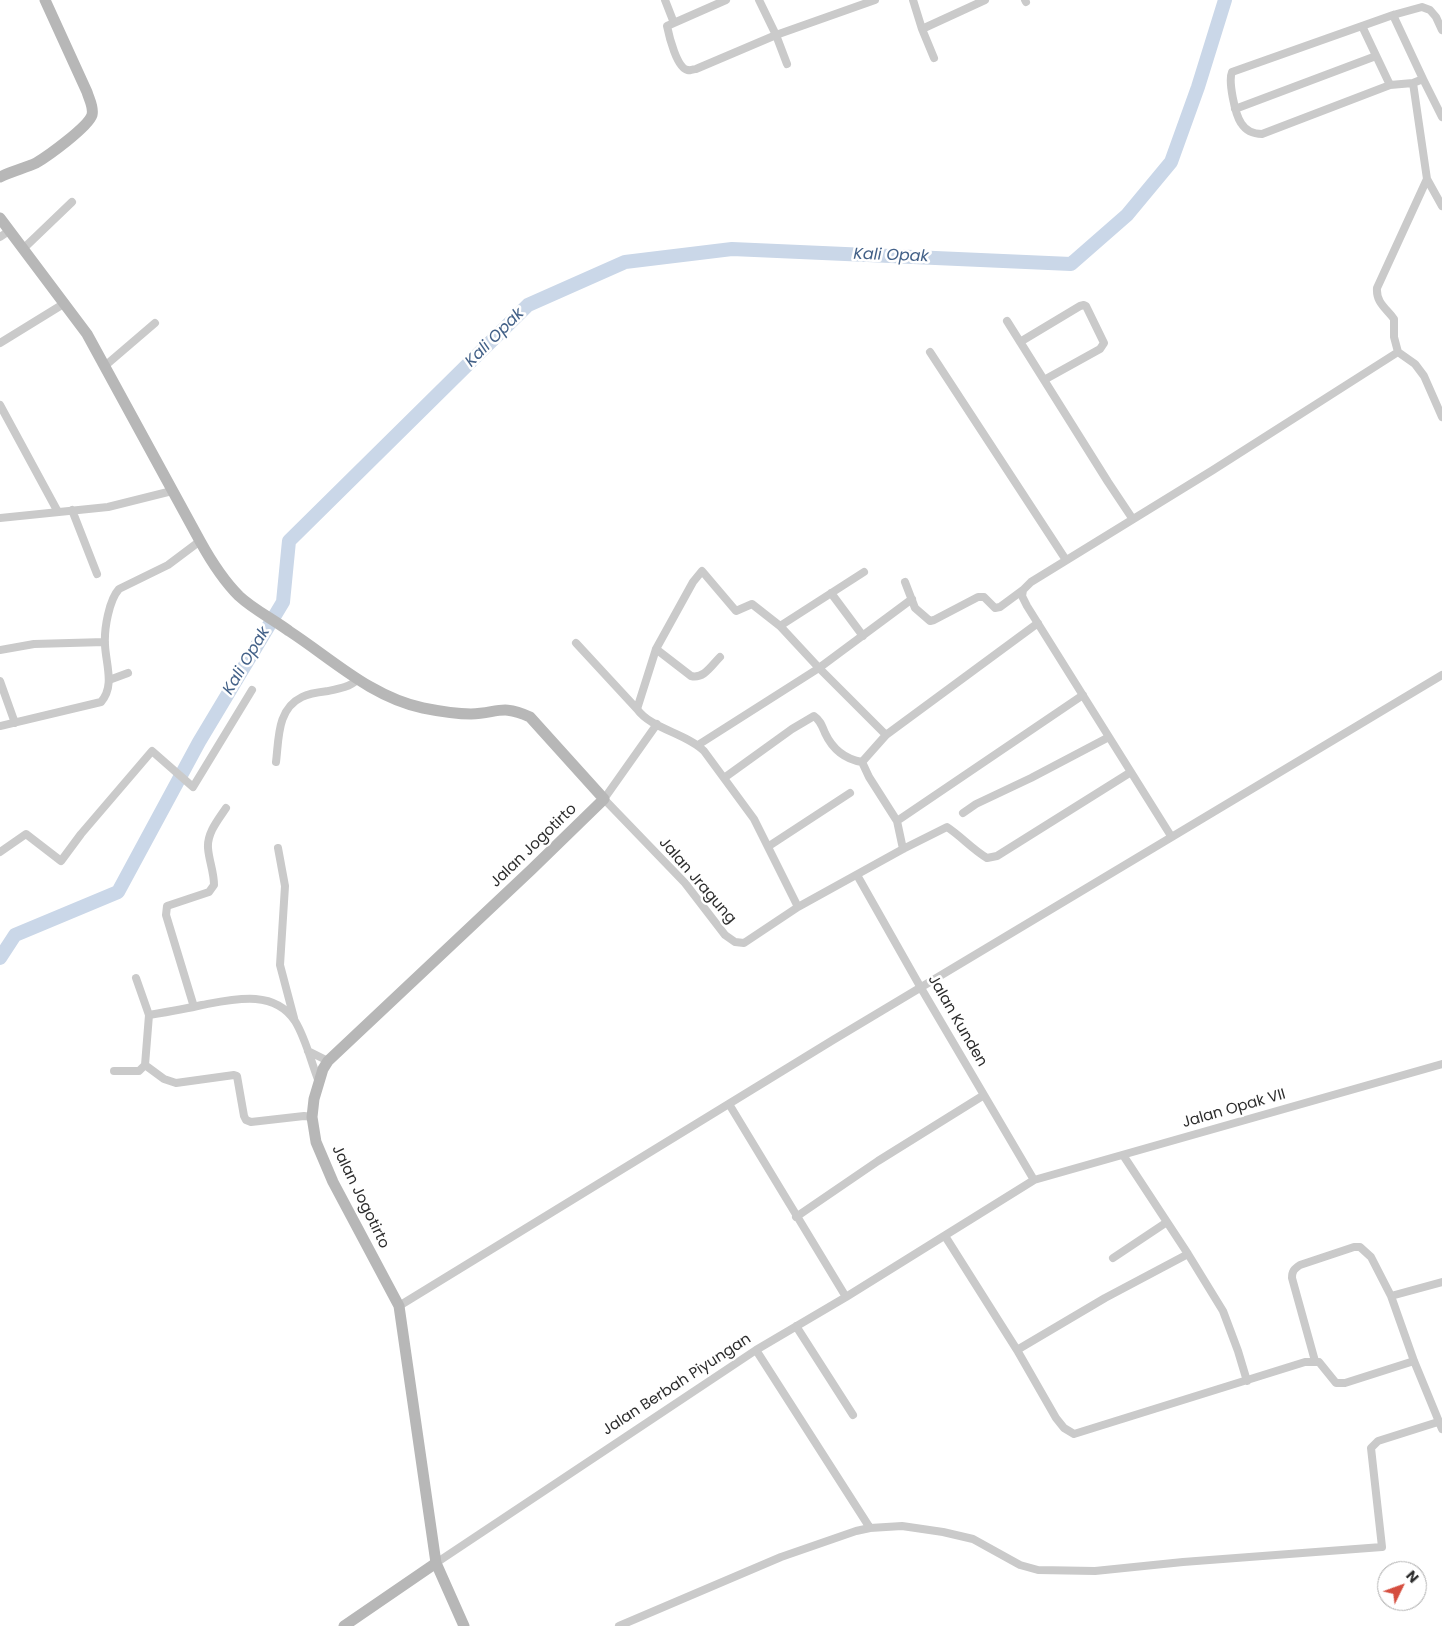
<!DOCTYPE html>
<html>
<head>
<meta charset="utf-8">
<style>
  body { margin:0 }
  #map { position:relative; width:1442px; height:1626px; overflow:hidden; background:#fff; font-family:Poppins,sans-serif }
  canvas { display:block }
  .north { position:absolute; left:1377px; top:1561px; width:50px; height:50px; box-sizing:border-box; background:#fff; border:1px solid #ababab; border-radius:50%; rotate:48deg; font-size:14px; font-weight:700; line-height:20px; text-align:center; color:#2d2d2d }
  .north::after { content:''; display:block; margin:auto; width:18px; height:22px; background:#d54e3f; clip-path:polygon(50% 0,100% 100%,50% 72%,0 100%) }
</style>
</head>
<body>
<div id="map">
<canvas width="1442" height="1626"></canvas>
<div class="north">N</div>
</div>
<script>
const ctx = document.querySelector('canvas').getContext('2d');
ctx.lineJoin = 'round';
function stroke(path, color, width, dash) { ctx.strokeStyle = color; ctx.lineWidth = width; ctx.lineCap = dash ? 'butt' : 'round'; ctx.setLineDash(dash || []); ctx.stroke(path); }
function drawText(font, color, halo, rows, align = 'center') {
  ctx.font = font + ' Poppins,sans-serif'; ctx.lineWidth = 5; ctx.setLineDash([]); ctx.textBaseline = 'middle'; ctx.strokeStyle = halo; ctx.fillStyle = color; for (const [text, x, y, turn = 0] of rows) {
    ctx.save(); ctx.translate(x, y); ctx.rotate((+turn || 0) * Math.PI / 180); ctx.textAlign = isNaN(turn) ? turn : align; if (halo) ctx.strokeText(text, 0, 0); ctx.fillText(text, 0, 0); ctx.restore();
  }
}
stroke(new Path2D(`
  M 0,958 L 15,935 L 118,892 L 199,742 L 283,602 L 289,541 L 528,305 L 625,262 L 732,249 L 1071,264 L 1127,215 L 1171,162 L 1198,87 L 1225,0`), '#cad7e8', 14);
stroke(new Path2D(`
  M 665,0 L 674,23
  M 726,0 L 667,26 C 669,36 677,69 688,70 C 688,71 695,69 696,69 L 776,35 L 875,0
  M 759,0 L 776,35 L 787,64
  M 913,0 L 922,29
  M 1025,0 L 1026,2
  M 1393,15 L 1423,79 L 1413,83 L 1427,179 L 1377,288 C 1376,303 1386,308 1394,319 L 1394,337 L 1398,352 L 1415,364 L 1424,376 L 1442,417
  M 1362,26 L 1390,85
  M 934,58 L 922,29 L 985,0
  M 1423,79 L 1442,117
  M 1413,83 L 1390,85 L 1262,134 C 1253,134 1246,131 1241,123 C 1235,114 1228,81 1232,72 L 1393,15 L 1422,7 L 1430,10 L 1436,17 L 1442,30
  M 1235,109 L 1376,56
  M 1427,179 L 1442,206
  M 0,237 L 9,231
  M 23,249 L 72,202
  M 1007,321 L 1108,482 L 1132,518
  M 1020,342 L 1080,306 L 1084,305 L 1086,306 L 1104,343 L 1100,349 L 1044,380
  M 0,343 L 65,303
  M 930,352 L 1066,560
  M 106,365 L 155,323
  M 0,405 L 58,512
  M 72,510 L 97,574
  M 0,518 L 108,507 L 172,491
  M 905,582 L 915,608 L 930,621 L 934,620 L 978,597 L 984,597 L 995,608 L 1000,607 L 1023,590
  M 831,593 L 863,636
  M 780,626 L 864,572
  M 576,643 L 637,709
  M 656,649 L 691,676 C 704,679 711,666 720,657
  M 0,650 L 34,644 L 105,642
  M 109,680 L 128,673
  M 0,681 L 15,723
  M 657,724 L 604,799 L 685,883 L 725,935 L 735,942 L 744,943 L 798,907 L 903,849 L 947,827 C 962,837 972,849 987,858 L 997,856 L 1131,772
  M 0,726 L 101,702 C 115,686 106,665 105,645 C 104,629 109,600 119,589 L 168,565 L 200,541
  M 698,745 L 819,668 L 912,599
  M 276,762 C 279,738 277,709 302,697 C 310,693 320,692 328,691 C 338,689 350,687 357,680
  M 724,778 L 792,729 L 814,716 C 820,720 822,726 825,733 C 832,748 844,759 862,762
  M 963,813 L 976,804 L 1031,778 L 1109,737
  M 897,821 L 1083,695
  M 1171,836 L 1027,606 L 1022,596 L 1023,590 L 1031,582 L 1213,470 L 1398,352
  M 769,846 L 850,793
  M 278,848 L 285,886 L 280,965 L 294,1018
  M 903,849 L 897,821 L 869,777 L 862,762 L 886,735 L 1038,623
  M 0,852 L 26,834 L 61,861 L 81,834 L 152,751 L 193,787 L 252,690
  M 857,875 L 921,988 L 1034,1180
  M 798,907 L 754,819 L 704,751 C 686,733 651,729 637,709 L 656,649 L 693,582 L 702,571 L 736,611 L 752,604 L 780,626 L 819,668 L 886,735
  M 194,1007 L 166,915 L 167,906 L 209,892 L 214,885 C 214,872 209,861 208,848 C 207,833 218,820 226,808
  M 149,1015 C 167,1012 185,1009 202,1005 C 234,999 274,989 295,1021 C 306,1039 311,1062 319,1082
  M 308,1051 L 328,1061
  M 145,1065 L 164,1079 L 176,1083 L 234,1075 L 237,1076 L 244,1116 L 246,1120 L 251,1122 L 304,1116 L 312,1117
  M 114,1071 L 139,1071 L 145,1065 L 149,1015 L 136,978
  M 729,1104 L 846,1297
  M 1123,1155 L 1188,1254 L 1223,1311 L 1238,1351 L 1247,1381
  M 796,1217 L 878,1161 L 984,1095
  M 945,1236 L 1017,1350 L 1056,1418 L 1064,1428 L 1074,1434 L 1305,1362 L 1319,1362 L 1336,1383 L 1345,1383 L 1414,1361
  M 1113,1258 L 1167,1222
  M 1442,1282 L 1391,1296 L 1414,1361 L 1442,1429
  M 399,1306 L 833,1040 L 1442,675
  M 796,1326 L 853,1415
  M 756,1350 L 870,1528
  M 1017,1350 L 1105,1298 L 1188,1254
  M 1315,1361 L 1292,1278 C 1292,1271 1294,1269 1300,1265 L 1354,1247 L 1360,1247 L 1371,1257 L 1391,1296
  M 436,1563 L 756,1350 L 846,1297 L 1034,1180 L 1442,1064
  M 619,1626 L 781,1557 L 856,1531 L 870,1528 L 902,1526 L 943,1532 L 973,1539 L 1020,1565 L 1038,1570 L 1095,1571 L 1183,1562 L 1382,1547 L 1371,1448 L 1378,1441 L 1438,1422`), '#cacaca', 8);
stroke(new Path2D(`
  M 0,177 C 12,171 25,168 36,163 C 48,156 88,127 92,115 C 94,107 89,99 87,92 L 45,0
  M 0,218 L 87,334 L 200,541 C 211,561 223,580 239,596 C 254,610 273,619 289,631 C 332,659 371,697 423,708 C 438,711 455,714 471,714 C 498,713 502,704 530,717 L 604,799 L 531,870 L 328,1061 L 323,1069 L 314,1099 L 312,1117 L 316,1142 L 333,1182 L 399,1306 L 436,1563 L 464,1626
  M 344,1626 L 436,1563`), '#b7b7b7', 11);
drawText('15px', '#2d2d2d', '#fff', [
  ["Jalan Jogotirto",534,846,-44],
  ["Jalan Jragung",697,881,49],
  ["Jalan Kunden",957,1021,60],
  ["Jalan Opak VII",1234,1109,-16],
  ["Jalan Jogotirto",360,1197,64],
  ["Jalan Berbah Piyungan",677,1385,-33]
]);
drawText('italic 16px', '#436188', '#fff', [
  ["Kali Opak",891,256,2],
  ["Kali Opak",495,338,-45],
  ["Kali Opak",247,661,-59]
]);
</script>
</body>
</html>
